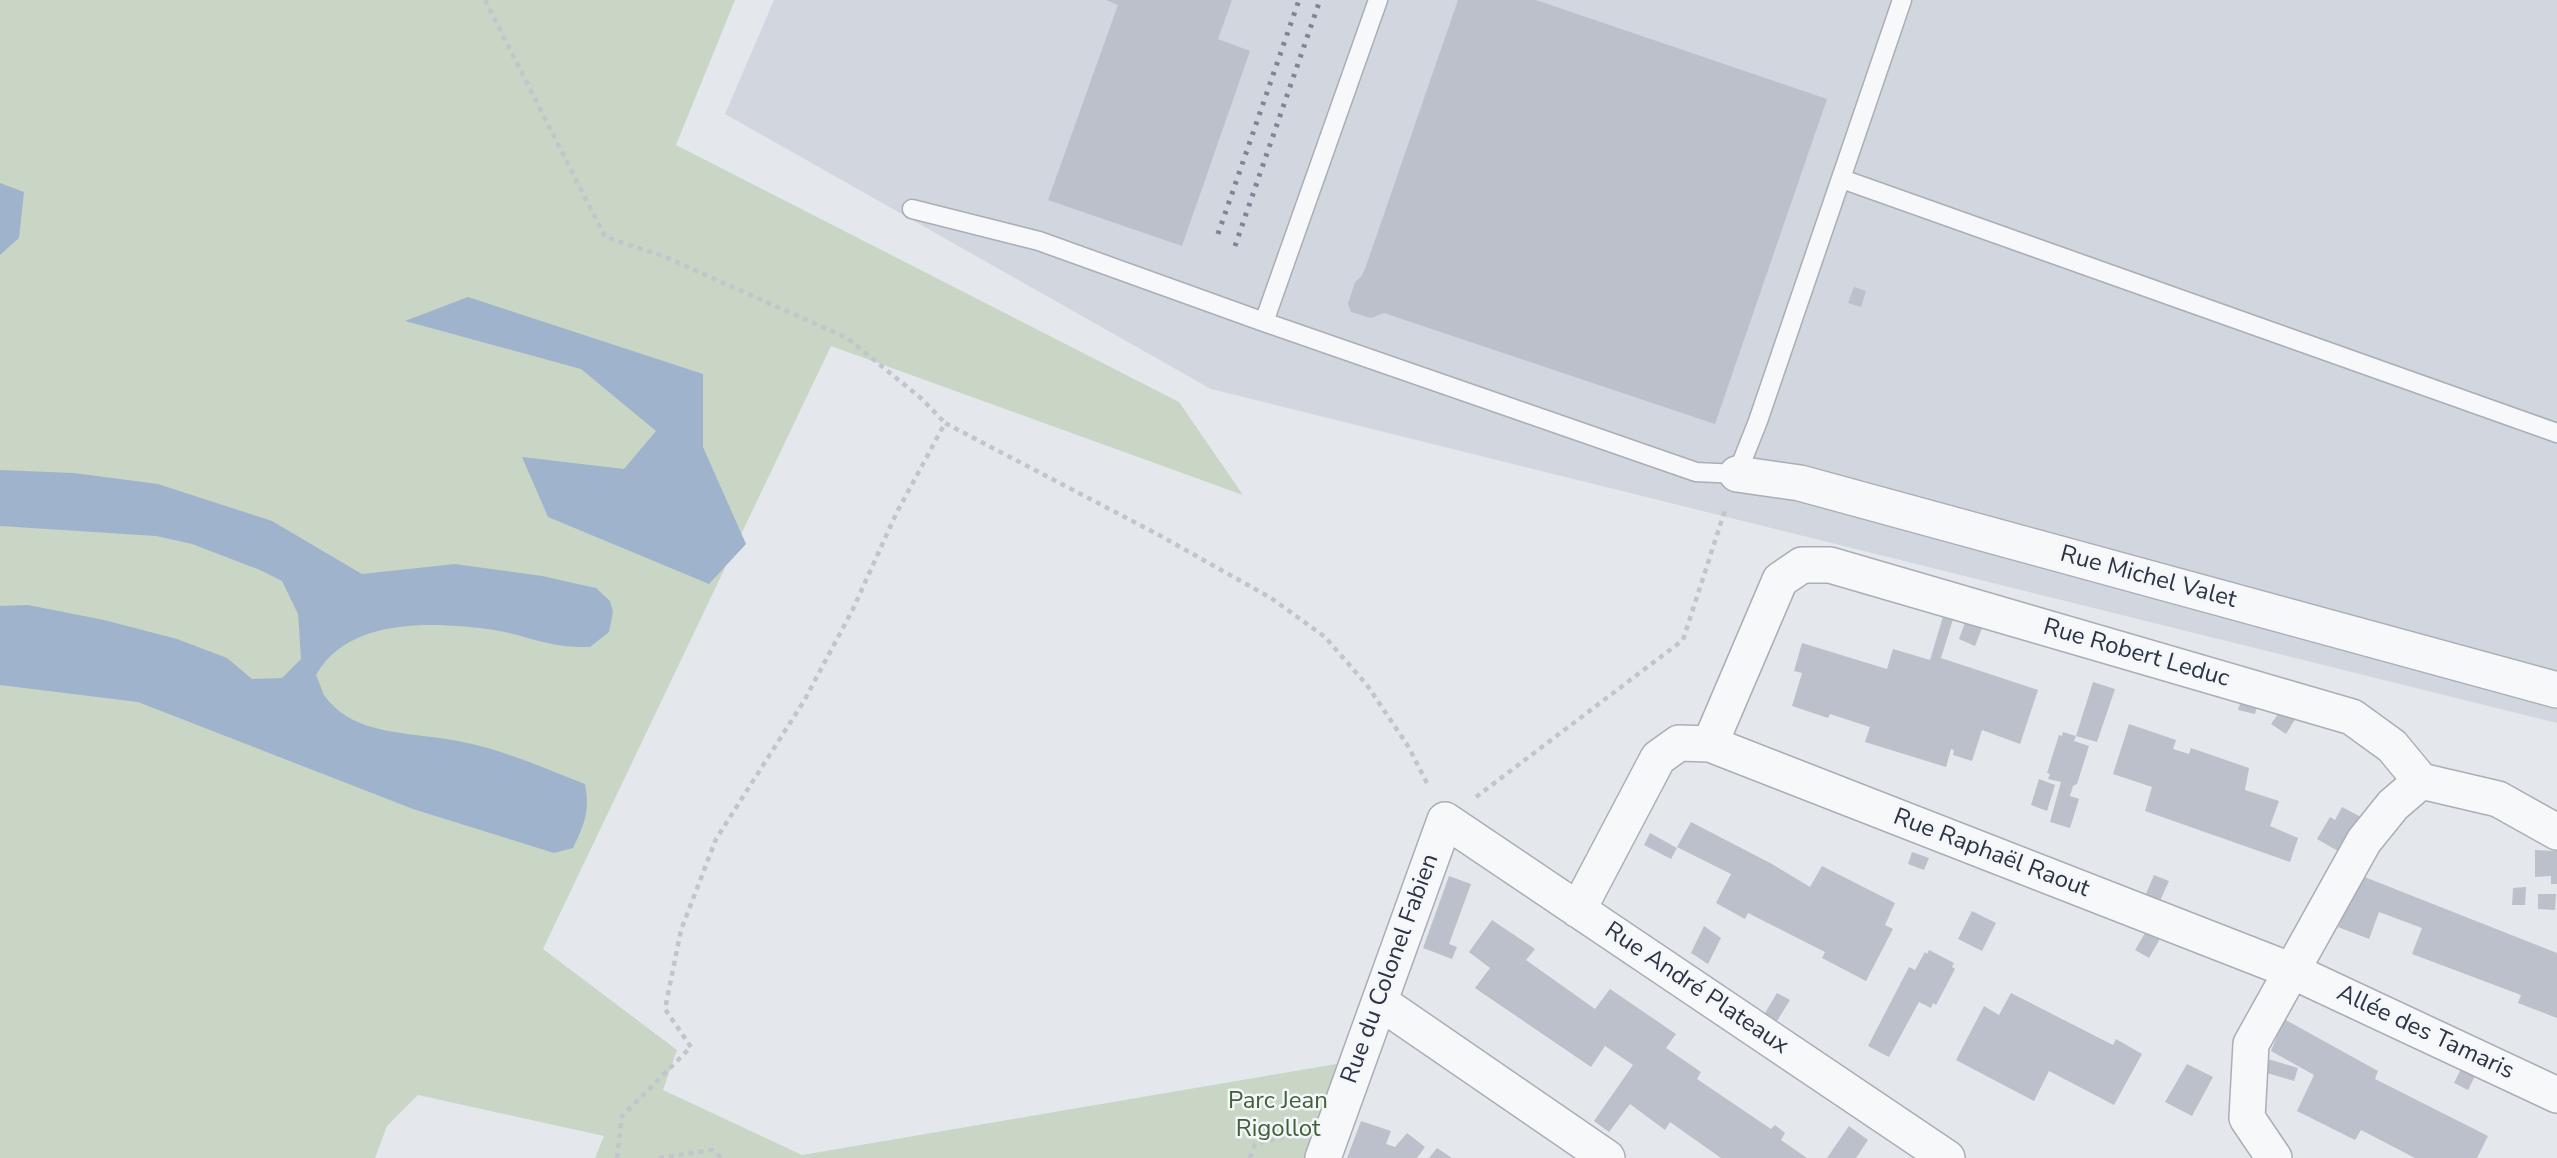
<!DOCTYPE html>
<html>
<head>
<meta charset="utf-8">
<style>
  body { margin:0 }
  canvas { display:block; background:#e4e7ec }
</style>
</head>
<body>
<canvas width="2557" height="1158"></canvas>
<script>
const ctx = document.querySelector('canvas').getContext('2d');
ctx.lineJoin = 'round';
function fillPath(path, color) { ctx.fillStyle = color; ctx.fill(path, 'evenodd'); }
function stroke(path, color, width, dash) { ctx.strokeStyle = color; ctx.lineWidth = width; ctx.lineCap = dash ? 'butt' : 'round'; ctx.setLineDash(dash || []); ctx.stroke(path); }
function drawText(font, color, halo, rows, align = 'center') {
  ctx.font = font + ' "Nunito Sans",sans-serif'; ctx.lineWidth = 5; ctx.setLineDash([]); ctx.textBaseline = 'middle'; ctx.strokeStyle = halo; ctx.fillStyle = color; for (const [text, x, y, turn = 0] of rows) {
    ctx.save(); ctx.translate(x, y); ctx.rotate((+turn || 0) * Math.PI / 180); ctx.textAlign = isNaN(turn) ? turn : align; if (halo) ctx.strokeText(text, 0, 0); ctx.fillText(text, 0, 0); ctx.restore();
  }
}
fillPath(new Path2D(`
  M 774,0 L 2557,0 L 2557,723 L 1211,389 L 725,114 Z`), '#d2d6de');
fillPath(new Path2D(`
  M 0,0 L 735,0 L 676,145 L 1179,402 L 1243,495 L 831,346 L 543,949 L 677,1050 L 663,1090 L 802,1155 L 1342,1063 L 1308,1158 L 595,1158 L 604,1136 L 418,1095 L 387,1126 L 375,1158 L 0,1158 Z`), '#c9d6c5');
fillPath(new Path2D(`
  M 0,183 L 24,192 L 19,238 L 0,255 Z
  M 468,297 L 703,374 L 703,447 L 746,544 L 709,584 L 548,517 L 522,457 L 624,469 L 656,431 L 581,369 L 405,321 Z
  M 0,470 L 74,473 L 158,484 L 272,521 L 362,574 L 455,564 L 542,576 L 596,588 L 610,601 L 613,612 L 609,632 L 590,647 C 580,647 568,647 558,645 C 536,642 516,633 494,630 C 437,622 349,616 316,675 C 319,681 321,689 324,695 C 353,737 414,732 458,741 C 502,749 544,768 585,784 C 590,811 585,823 573,848 L 554,853 L 413,809 L 138,702 L 0,685 L 0,606 L 28,605 L 104,620 L 177,639 L 227,658 L 252,679 L 282,678 L 301,659 L 298,614 L 282,581 L 260,570 L 192,544 L 156,536 L 0,526 Z`), '#9fb4cc');
fillPath(new Path2D(`
  M 1106,0 L 1232,0 L 1218,39 L 1250,51 L 1182,246 L 1048,200 L 1118,5 Z
  M 1458,0 L 1536,0 L 1827,99 L 1715,424 L 1384,313 L 1371,318 L 1351,312 L 1348,304 L 1355,282 L 1361,277 L 1365,269 Z
  M 1854,287 L 1866,291 L 1861,307 L 1848,303 Z
  M 1945,610 L 1955,613 L 1941,658 L 2038,690 L 2020,744 L 1982,730 L 1972,761 L 1953,755 L 1954,750 L 1951,749 L 1946,767 L 1865,742 L 1870,727 L 1830,714 L 1828,718 L 1792,706 L 1802,673 L 1794,671 L 1802,643 L 1887,669 L 1893,649 L 1930,660 Z
  M 1967,617 L 1984,623 L 1975,646 L 1959,639 Z
  M 2093,682 L 2115,689 L 2097,742 L 2076,736 Z
  M 2242,698 L 2258,702 L 2255,714 L 2238,710 Z
  M 2285,704 L 2299,713 L 2286,734 L 2271,724 Z
  M 2129,724 L 2176,740 L 2173,749 L 2189,754 L 2191,748 L 2249,768 L 2245,790 L 2279,801 L 2270,826 L 2298,838 L 2290,862 L 2145,811 L 2152,787 L 2113,774 Z
  M 2063,732 L 2076,736 L 2074,741 L 2089,746 L 2077,784 L 2073,786 L 2070,796 L 2079,799 L 2070,828 L 2050,822 L 2061,782 L 2048,779 L 2050,774 L 2047,773 L 2059,735 L 2062,736 Z
  M 2039,779 L 2055,785 L 2047,811 L 2031,805 Z
  M 2342,807 L 2361,817 L 2343,854 L 2317,839 L 2330,817 L 2335,820 Z
  M 1691,822 L 1772,864 L 1810,887 L 1822,866 L 1895,903 L 1885,925 L 1893,929 L 1866,981 L 1822,958 L 1825,952 L 1748,913 L 1745,919 L 1716,903 L 1731,874 L 1677,847 Z
  M 1650,833 L 1677,848 L 1671,859 L 1644,845 Z
  M 2535,850 L 2557,851 L 2557,884 L 2551,884 L 2551,876 L 2535,877 Z
  M 1912,852 L 1929,858 L 1924,870 L 1908,864 Z
  M 2154,875 L 2169,881 L 2159,903 L 2145,896 Z
  M 1449,876 L 1471,884 L 1449,944 L 1457,947 L 1452,959 L 1423,948 Z
  M 2362,876 L 2557,953 L 2557,1018 L 2518,1003 L 2521,995 L 2412,954 L 2422,928 L 2379,912 L 2369,939 L 2338,927 Z
  M 2526,887 L 2525,905 L 2512,905 L 2513,888 Z
  M 2538,894 L 2556,894 L 2555,910 L 2538,909 Z
  M 1972,911 L 1996,923 L 1982,951 L 1958,939 Z
  M 1492,920 L 1535,949 L 1526,960 L 1595,1009 L 1610,989 L 1676,1034 L 1666,1048 L 1701,1072 L 1697,1079 L 1771,1129 L 1775,1125 L 1785,1133 L 1781,1140 L 1807,1158 L 1721,1158 L 1670,1122 L 1665,1130 L 1630,1104 L 1609,1132 L 1594,1121 L 1633,1065 L 1605,1046 L 1591,1067 L 1475,988 L 1490,968 L 1469,952 Z
  M 1704,926 L 1721,938 L 1708,964 L 1691,953 Z
  M 2148,928 L 2161,937 L 2149,958 L 2135,950 Z
  M 1929,950 L 1954,963 L 1952,967 L 1955,969 L 1936,1005 L 1933,1003 L 1931,1008 L 1919,1002 L 1889,1057 L 1868,1046 L 1909,967 L 1915,970 L 1925,952 L 1927,954 Z
  M 1777,993 L 1790,1000 L 1777,1021 L 1765,1013 Z
  M 2011,993 L 2113,1045 L 2116,1039 L 2142,1054 L 2114,1105 L 2049,1071 L 2034,1101 L 1956,1060 L 1984,1006 L 1999,1015 Z
  M 2284,1019 L 2378,1071 L 2375,1079 L 2488,1136 L 2477,1158 L 2415,1158 L 2361,1130 L 2355,1140 L 2297,1111 L 2314,1075 L 2271,1051 Z
  M 2268,1059 L 2298,1068 L 2294,1081 L 2264,1072 Z
  M 2465,1061 L 2479,1068 L 2468,1090 L 2454,1083 Z
  M 2187,1064 L 2213,1077 L 2192,1116 L 2165,1102 Z
  M 1361,1121 L 1391,1131 L 1386,1144 L 1395,1147 L 1407,1133 L 1425,1147 L 1417,1158 L 1347,1158 Z
  M 1849,1126 L 1868,1140 L 1856,1158 L 1827,1158 Z
  M 1437,1148 L 1452,1158 L 1429,1158 Z`), '#bbc0ca');
const lane = new Path2D(`
  M 1378,0 L 1264,322 L 1696,472 L 1737,474 L 1758,421 L 1902,0
  M 1842,179 L 2557,433
  M 912,209 L 1039,241 L 1264,322`);
const street = new Path2D(`
  M 1737,474 L 1800,483 L 2557,690
  M 1710,744 L 1780,580 L 1802,565 L 1830,565 L 2352,717 L 2392,746 L 2421,781
  M 2421,781 L 2498,799 L 2557,832
  M 1578,910 L 1658,758 L 1679,743 L 1710,744 L 2292,971 L 2557,1095
  M 1380,1002 L 1607,1158
  M 1323,1158 L 1445,820 L 1947,1158
  M 2274,1158 L 2247,1118 L 2251,1044 L 2364,841 L 2393,805 L 2421,781`);
stroke(lane, '#a9aeb7', 21);
stroke(street, '#a9aeb7', 38);
stroke(new Path2D(`
  M 485,0 L 605,237 L 663,256 L 847,338 L 922,399 L 945,423
  M 1476,797 L 1683,640 L 1726,507
  M 617,1158 L 622,1116 L 691,1047 L 665,1009 L 681,930 L 716,839 L 804,701 L 853,609 L 896,514 L 945,423 L 1159,535 L 1271,598 L 1325,637 L 1367,685 L 1408,746 L 1429,787
  M 659,1158 L 712,1150 L 722,1158
  M 1250,1158 L 1255,1144 L 1291,1135`), '#c2c5cb', 4.5, [5, 5]);
stroke(lane, '#f7f8fa', 18);
stroke(street, '#f7f8fa', 35);
stroke(new Path2D(`
  M 1218,234 L 1299,0
  M 1235,246 L 1320,0`), '#7d8696', 5, [3.5, 7]);
drawText('24px', '#2b3445', '#f4f6f9', [
  ["Rue Michel Valet",2148,578,15],
  ["Rue Robert Leduc",2136,654,16],
  ["Rue Raphaël Raout",1991,854,21],
  ["Rue du Colonel Fabien",1391,969,-70],
  ["Rue André Plateaux",1696,989,34],
  ["Allée des Tamaris",2425,1033,25]
]);
drawText('24px', '#3f6138', '#f4f6f9', [
  ["Parc Jean",1278,1102],
  ["Rigollot",1278,1130]
]);
</script>
</body>
</html>
